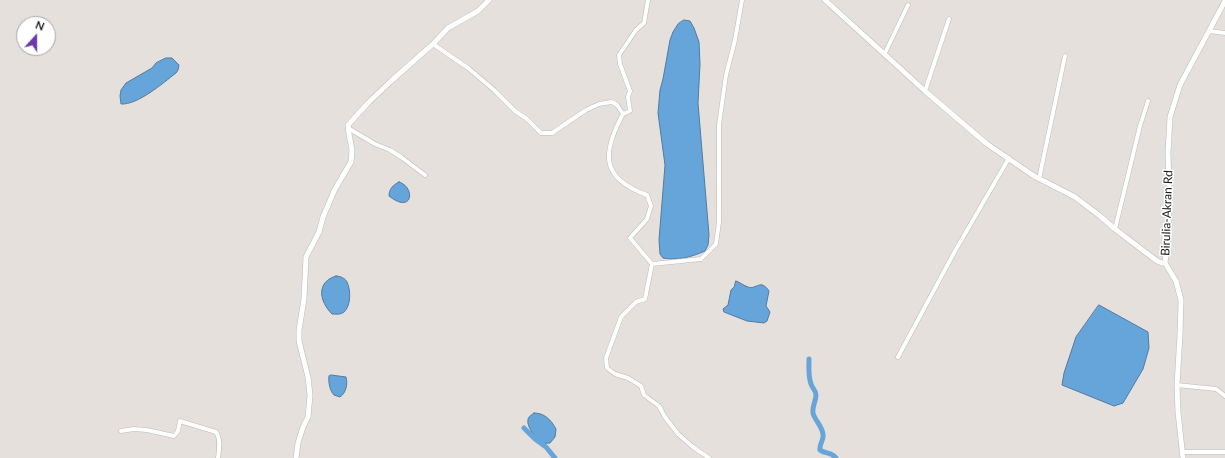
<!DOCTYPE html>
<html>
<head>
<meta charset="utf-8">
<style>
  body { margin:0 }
  #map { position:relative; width:1225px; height:458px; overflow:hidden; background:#e5e0dc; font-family:Lato,sans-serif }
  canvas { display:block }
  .north { position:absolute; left:16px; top:16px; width:40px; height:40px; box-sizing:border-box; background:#fff; border:1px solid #a4a3a3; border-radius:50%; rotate:21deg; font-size:11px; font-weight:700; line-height:16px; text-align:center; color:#1b1918 }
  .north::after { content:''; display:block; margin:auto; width:14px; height:18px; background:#6c37ae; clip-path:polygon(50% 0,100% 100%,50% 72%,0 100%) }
</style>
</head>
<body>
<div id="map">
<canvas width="1225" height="458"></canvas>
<div class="north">N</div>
</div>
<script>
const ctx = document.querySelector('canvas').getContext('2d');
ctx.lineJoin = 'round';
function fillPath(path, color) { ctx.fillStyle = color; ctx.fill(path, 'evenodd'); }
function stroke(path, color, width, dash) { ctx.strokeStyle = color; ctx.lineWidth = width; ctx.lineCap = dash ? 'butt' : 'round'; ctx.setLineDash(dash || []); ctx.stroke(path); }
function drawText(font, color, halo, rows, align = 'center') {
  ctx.font = font + ' Lato,sans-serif'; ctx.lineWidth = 3; ctx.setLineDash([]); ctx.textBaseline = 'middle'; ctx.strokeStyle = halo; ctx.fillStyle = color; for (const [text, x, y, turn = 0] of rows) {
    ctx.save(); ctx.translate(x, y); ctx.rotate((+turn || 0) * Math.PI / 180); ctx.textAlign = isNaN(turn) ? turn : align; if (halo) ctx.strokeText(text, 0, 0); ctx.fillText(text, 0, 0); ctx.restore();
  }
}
const water = new Path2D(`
  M 684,20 L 690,21 L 694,28 L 699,42 L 700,64 L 698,103 L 709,235 L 708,245 L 705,251 C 691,257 678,261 663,258 L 660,254 L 659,240 L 665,165 L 658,113 L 660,90 L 663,79 L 670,40 L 673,32 L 678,24 Z
  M 166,58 L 172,58 L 179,65 L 178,70 L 176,73 C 163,83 138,105 121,104 L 120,96 L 121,90 L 126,83 L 152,68 L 156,63 Z
  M 399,182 C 416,187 413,215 389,196 C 389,189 393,185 399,182 Z
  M 336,276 C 340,276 345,278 347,282 C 351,290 351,306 344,312 C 341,315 335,314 332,314 C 319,301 316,282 336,276 Z
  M 736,281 C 740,282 744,286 748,287 C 757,290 760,278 769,291 L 766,306 L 770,312 L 767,321 L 764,323 L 747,321 L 724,312 L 723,309 L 728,305 L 731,290 L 734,287 Z
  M 1099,305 L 1148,332 L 1149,348 L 1143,369 L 1123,403 L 1114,406 L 1062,385 L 1064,373 L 1076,337 Z
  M 331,375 L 346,377 C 348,384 346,393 340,397 L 334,395 C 330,391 328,382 329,376 Z
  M 534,413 C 545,413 551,420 556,429 L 555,437 L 550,443 C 547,443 546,444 543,443 C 537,441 526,426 528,420 C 528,416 532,415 534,413 Z`);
fillPath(water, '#66a5da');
stroke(water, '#507ba0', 1);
stroke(new Path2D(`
  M 809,359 C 809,367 808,376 811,384 C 812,388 816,390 816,395 C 816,401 812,406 813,413 C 815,421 823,427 823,435 C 824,440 819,444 820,450 C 825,454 832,452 836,458
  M 524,428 L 535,439 L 546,447 L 555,458`), '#66a5da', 5);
const minor = new Path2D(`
  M 1209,31 L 1225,33
  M 433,44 L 468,68 L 494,90 L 515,111 L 527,119 L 541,133 L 552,133 L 586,110 L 599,104 L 611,102 L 614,103 L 617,105 L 623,114 C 602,153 600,178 647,195 L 651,206 L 647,219 L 630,238 L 652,264
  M 885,53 L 908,5
  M 925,91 L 949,19
  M 623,114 L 630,111 L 628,97 L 630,91 L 620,64 L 619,55 L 636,30 L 644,23 L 648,0
  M 348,128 L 375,144 L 390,150 L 401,157 L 425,175
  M 1039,179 L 1065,56
  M 1115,229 L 1140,126 L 1148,101
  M 898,357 L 955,251 L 1009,158
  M 1177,385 L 1216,389 L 1225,396
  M 121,431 L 134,429 L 147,430 L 174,436 L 178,431 L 180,421 L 216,432 C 221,439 219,450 218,458
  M 1183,452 L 1225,452
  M 709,458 L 693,447 L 678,434 L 665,417 L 659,406 L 644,395 L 641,386 L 628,378 L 615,374 L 607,368 L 606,358 L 621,317 L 636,302 L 645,299 L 652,264 L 701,259 L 716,244 L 719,222 L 719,125 L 726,75 L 735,40 L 742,0`);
const tertiary = new Path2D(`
  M 825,0 L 925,91 L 987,144 L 1034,176 L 1075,197 L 1100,216 L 1115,229 L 1157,261 L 1162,263 L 1165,263
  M 296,458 L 298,443 L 303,427 L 308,417 L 310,395 L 308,377 L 299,341 L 299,330 L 304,299 L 306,257 L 319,232 L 323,217 L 335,189 L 351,162 L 352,150 L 349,134 L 348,125 L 368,103 L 391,81 L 433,44 L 448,28 L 478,11 L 489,0
  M 1183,458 L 1178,412 L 1177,385 L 1180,335 L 1181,300 L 1176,281 L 1165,263 L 1168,237 L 1169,186 L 1168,153 L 1170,117 L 1180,85 L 1225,1`);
stroke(minor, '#beb9b6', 5);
stroke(tertiary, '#beb9b6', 6);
stroke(minor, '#fff', 4);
stroke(tertiary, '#fff', 5);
drawText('12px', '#1b1918', '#fff', [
  ["Birulia-Akran Rd",1167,213,-88]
]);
</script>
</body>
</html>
